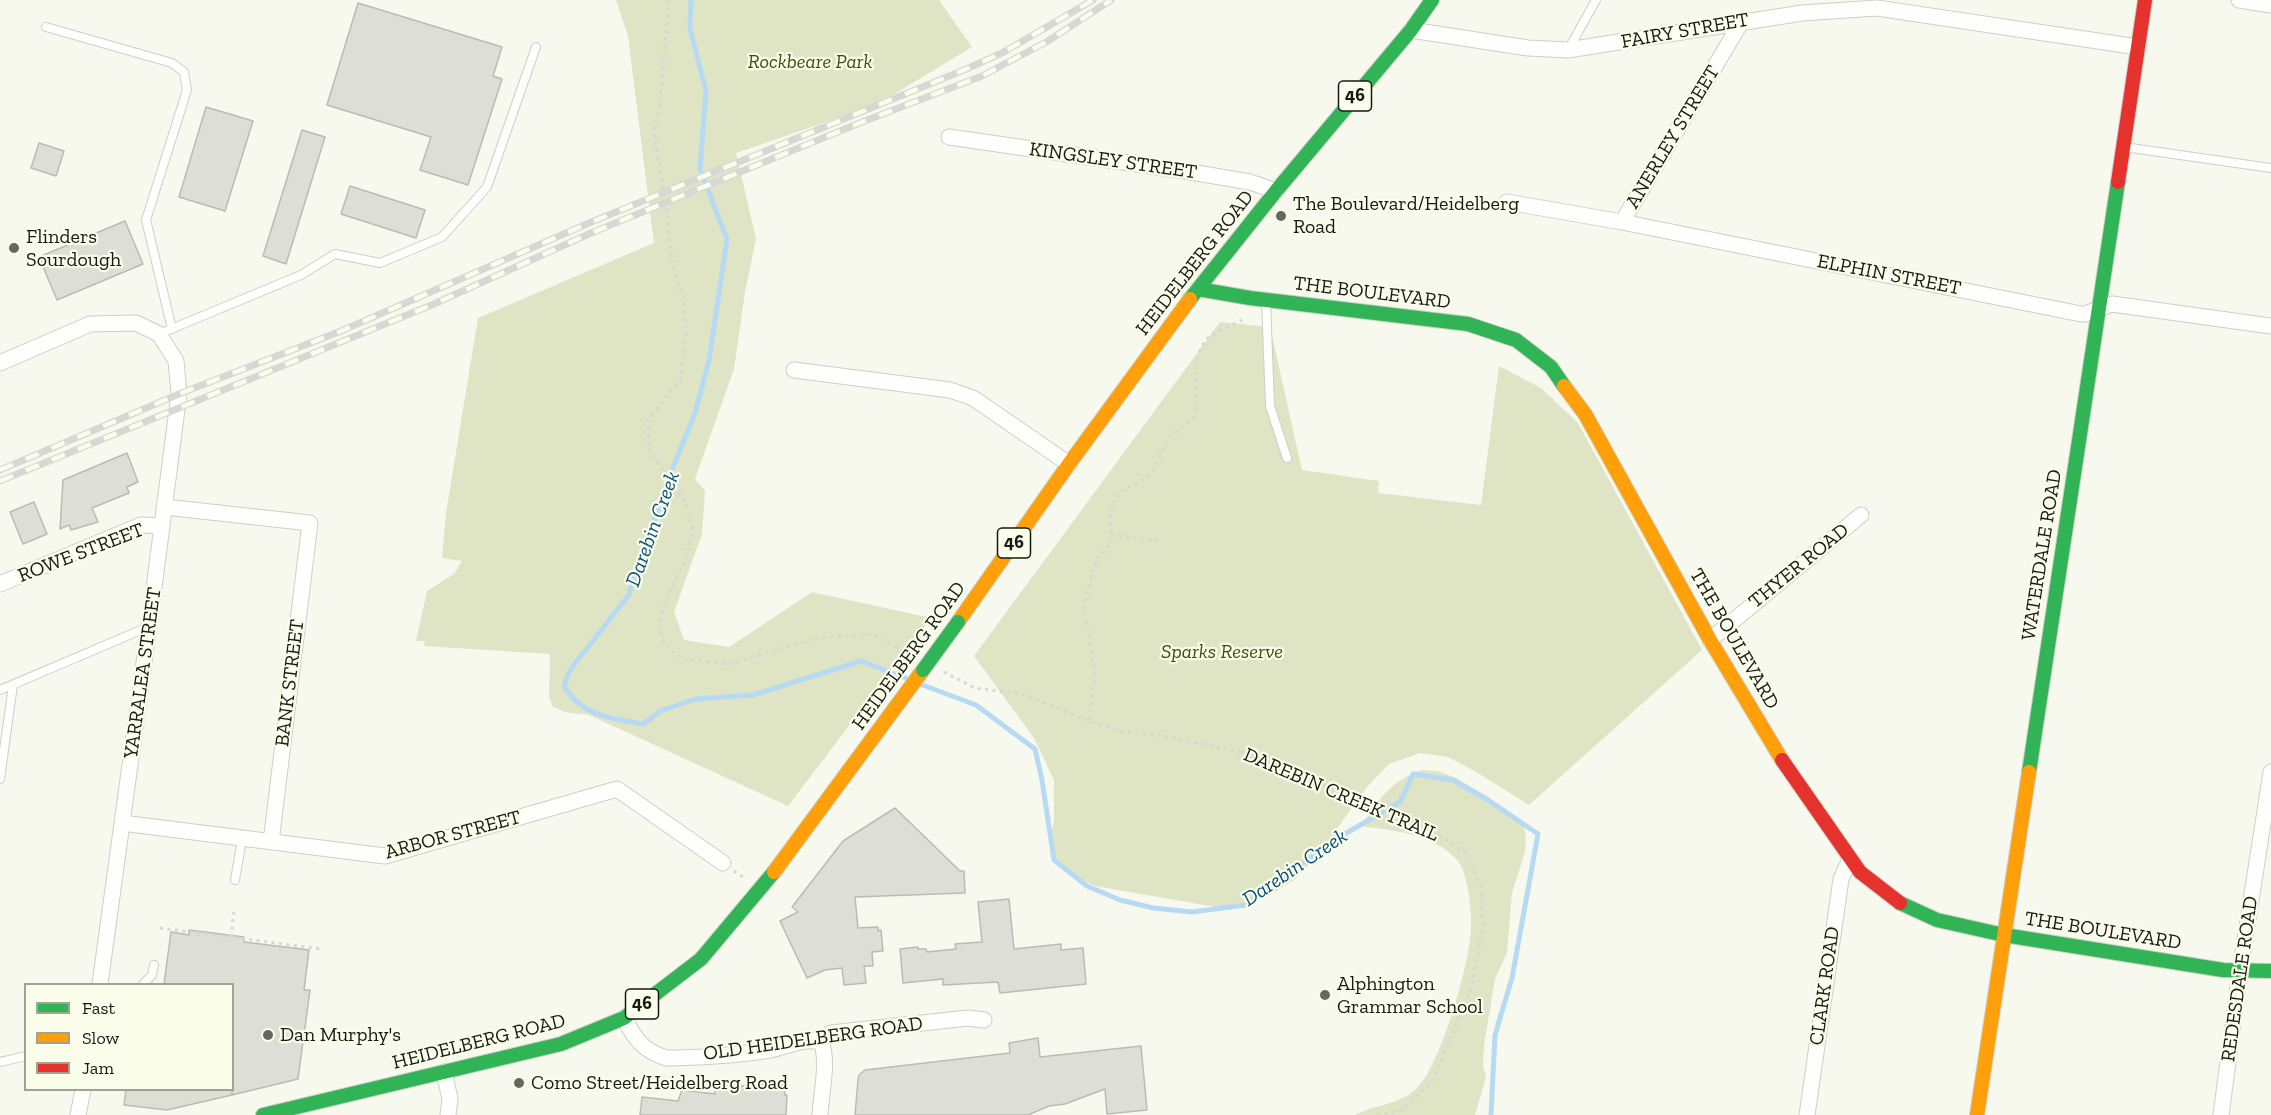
<!DOCTYPE html>
<html>
<head>
<meta charset="utf-8">
<style>
  body { margin:0 }
  #map { position:relative; width:2271px; height:1115px; overflow:hidden; background:#f7f9ee; font-family:"Zilla Slab",serif }
  canvas { display:block }
  .legend { position:absolute; left:24px; top:983px; width:210px; height:108px; box-sizing:border-box; background:#fafdea; border:2px solid #a0a294; margin:0; padding:8px 10px; list-style:none; font-size:18px; color:#181913 }
  .legend li { display:flex; align-items:center; gap:12px; height:30px }
  .legend b { width:30px; border:2px solid #a0a294 }
</style>
</head>
<body>
<div id="map">
<canvas width="2271" height="1115"></canvas>
<ul class="legend">
<li><b style="height:8px;background:#30b455"></b>Fast</li>
<li><b style="height:8px;background:#ff9f0a"></b>Slow</li>
<li><b style="height:8px;background:#e5322d"></b>Jam</li>
</ul>
</div>
<script>
const ctx = document.querySelector('canvas').getContext('2d');
ctx.lineJoin = 'round';
function fillPath(path, color) { ctx.fillStyle = color; ctx.fill(path, 'evenodd'); }
function stroke(path, color, width, dash) { ctx.strokeStyle = color; ctx.lineWidth = width; ctx.lineCap = dash ? 'butt' : 'round'; ctx.setLineDash(dash || []); ctx.stroke(path); }
function drawText(font, color, halo, rows, align = 'center') {
  ctx.font = font + ' "Zilla Slab",serif'; ctx.lineWidth = 4.5; ctx.setLineDash([]); ctx.textBaseline = 'middle'; ctx.strokeStyle = halo; ctx.fillStyle = color; for (const [text, x, y, turn = 0] of rows) {
    ctx.save(); ctx.translate(x, y); ctx.rotate((+turn || 0) * Math.PI / 180); ctx.textAlign = isNaN(turn) ? turn : align; if (halo) ctx.strokeText(text, 0, 0); ctx.fillText(text, 0, 0); ctx.restore();
  }
}
fillPath(new Path2D(`
  M 616,0 L 939,0 L 972,47 L 878,104 L 736,153 L 756,239 L 745,292 L 734,369 L 695,479 L 705,491 L 702,534 L 674,612 L 684,640 L 729,647 L 812,592 L 931,618 L 788,806 L 589,715 L 565,712 L 553,707 L 549,697 L 550,654 L 424,646 L 425,641 L 416,641 L 427,591 L 454,574 L 462,561 L 442,558 L 446,513 L 478,318 L 654,243 L 628,36 Z
  M 1220,322 L 1270,327 L 1302,470 L 1379,481 L 1378,493 L 1481,505 L 1499,366 L 1541,388 L 1578,423 L 1702,650 L 1529,805 L 1478,773 L 1448,757 L 1420,753 L 1389,764 L 1367,787 L 1315,859 L 1294,880 L 1272,894 L 1240,907 L 1216,907 L 1095,886 L 1065,871 L 1054,858 L 1049,844 L 1054,821 L 1054,780 L 1034,738 L 974,656 Z
  M 1421,770 L 1437,771 L 1454,777 L 1487,796 L 1518,818 L 1524,826 L 1526,838 L 1525,852 L 1512,893 L 1507,953 L 1495,979 L 1484,1045 L 1483,1066 L 1486,1077 L 1475,1115 L 1355,1115 C 1374,1105 1397,1105 1414,1091 C 1440,1070 1470,962 1471,928 C 1472,911 1468,874 1458,861 C 1434,833 1395,831 1361,826 C 1379,799 1390,782 1421,770 Z`), '#dfe4c5');
stroke(new Path2D(`
  M 691,0 L 690,28 L 706,91 L 700,169 L 727,239 L 709,361 L 694,416 L 673,467 L 628,596 L 570,670 L 564,686 C 581,716 612,719 644,724 L 660,711 L 696,699 L 753,695 L 861,661 L 908,679
  M 920,684 L 976,705 L 1035,749 L 1042,780 L 1054,860 L 1087,886 L 1120,900 L 1153,908 L 1192,912 L 1246,905 L 1343,835 L 1400,802 L 1413,774 L 1453,780 L 1488,800 L 1538,834 L 1512,978 L 1495,1035 L 1491,1115`), '#b7daf4', 5);
const building = new Path2D(`
  M 358,3 L 502,47 L 493,76 L 502,79 L 468,185 L 420,170 L 431,137 L 327,105 Z
  M 206,107 L 253,121 L 225,211 L 179,197 Z
  M 302,130 L 325,137 L 286,264 L 263,256 Z
  M 39,143 L 64,151 L 56,176 L 31,168 Z
  M 350,186 L 425,210 L 416,238 L 341,214 Z
  M 125,221 L 143,264 L 57,300 L 39,257 Z
  M 127,453 L 138,482 L 127,487 L 129,493 L 92,508 L 98,522 L 71,530 L 69,525 L 60,529 L 63,480 Z
  M 34,502 L 47,534 L 23,544 L 10,512 Z
  M 895,808 L 960,871 L 964,871 L 965,893 L 855,897 L 858,928 L 878,927 L 878,931 L 881,930 L 883,951 L 872,952 L 873,966 L 864,966 L 866,983 L 844,985 L 842,968 L 825,970 L 807,978 L 780,921 L 798,912 L 792,907 L 843,841 Z
  M 1009,899 L 1014,949 L 1061,944 L 1061,950 L 1083,948 L 1086,984 L 1000,993 L 998,982 L 943,985 L 943,979 L 903,983 L 900,949 L 918,947 L 918,949 L 926,949 L 927,952 L 956,949 L 955,944 L 982,942 L 978,902 Z
  M 189,930 L 244,937 L 244,942 L 309,950 L 304,990 L 310,990 L 298,1079 L 232,1095 L 232,984 L 164,984 L 171,932 L 189,935 Z
  M 1038,1038 L 1040,1057 L 1141,1046 L 1147,1110 L 1107,1114 L 1105,1089 L 1065,1104 L 1049,1106 L 1028,1115 L 855,1115 L 858,1080 L 859,1075 L 865,1070 L 1010,1053 L 1009,1043 Z
  M 763,1084 L 785,1085 L 785,1095 L 787,1095 L 786,1115 L 640,1115 L 642,1097 L 678,1101 L 682,1090 L 715,1094 L 715,1090 L 726,1089 L 726,1085 L 758,1087 Z
  M 126,1089 L 232,1089 L 232,1095 L 167,1110 L 124,1105 Z`);
fillPath(building, '#dddfd6');
stroke(building, '#babbb4', 1.5);
const lane = new Path2D(`
  M 46,27 L 172,63 L 184,72 L 187,90 L 146,220 L 172,329
  M 1568,50 L 1596,0
  M 2124,147 L 2271,168
  M 1266,300 L 1270,406 L 1287,458
  M 159,334 L 301,275 L 335,254 L 380,263 L 442,237 L 487,187 L 536,47
  M 0,690 L 148,627
  M 0,779 L 13,685
  M 235,880 L 242,839
  M 143,984 L 152,975 L 154,965
  M 0,1062 L 26,1056`);
const street = new Path2D(`
  M 2239,0 L 2271,5
  M 1411,30 L 1528,48 L 1568,50 L 1802,13 L 1877,8 L 2138,47
  M 949,137 L 1185,171 L 1250,182 L 1276,191
  M 1507,202 L 1622,222 L 2081,314 L 2085,314 L 2112,304 L 2271,326
  M 1622,222 L 1742,21
  M 0,363 L 90,324 L 136,323 L 159,334 L 176,361 L 179,394 L 149,626 L 100,984
  M 794,370 L 950,390 L 973,398 L 1069,464
  M 165,507 L 310,523 L 271,842
  M 0,584 L 141,525 L 162,526
  M 1710,640 L 1861,515
  M 122,823 L 385,856 L 617,789 L 723,863
  M 624,1018 C 635,1039 642,1050 666,1058 C 697,1058 740,1055 770,1050 C 787,1047 803,1037 821,1042
  M 821,1042 L 831,1033 L 968,1018 L 984,1020
  M 444,1072 L 450,1099 L 448,1115
  M 78,1115 L 83,1090
  M 820,1115 C 821,1095 829,1060 821,1042
  M 1807,1115 L 1838,900 L 1841,879 L 1850,859
  M 2221,1115 L 2240,971 L 2271,772`);
const fast = new Path2D(`
  M 1198,289 L 1250,298 L 1468,324 L 1516,340 L 1551,367 L 1564,386
  M 1190,299 L 1276,191 L 1411,30 L 1432,0
  M 2029,772 L 2118,182
  M 1900,903 L 1937,920 L 2004,935 L 2223,970 L 2271,971
  M 263,1115 L 561,1044 L 624,1018 L 701,959 L 774,872`);
const slow = new Path2D(`
  M 1564,386 L 1585,414 L 1710,640 L 1782,760
  M 958,622 L 1069,464 L 1190,299
  M 774,872 L 923,670
  M 1977,1115 L 2029,772`);
const jam = new Path2D(`
  M 2118,182 L 2145,0
  M 1782,760 L 1860,872 L 1900,903`);
stroke(lane, '#cdcfc6', 10);
stroke(street, '#cdcfc6', 17);
stroke(fast, '#cdcfc6', 16);
stroke(slow, '#cdcfc6', 16);
stroke(jam, '#cdcfc6', 16);
stroke(new Path2D(`
  M 669,0 L 660,104 L 654,133 L 667,212 L 672,265 L 684,300 L 686,335 L 680,380 L 648,421 L 649,451 L 686,503 L 693,532 L 684,563 L 668,595 L 659,625 L 665,645 L 683,659 L 729,664 L 816,638 L 872,634 L 911,655
  M 1111,535 L 1161,541
  M 944,672 L 975,688 L 1022,694 L 1089,721 L 1121,731 L 1163,736 L 1250,754 L 1416,824 L 1446,839 L 1468,855 L 1481,888 L 1483,928 L 1471,988 L 1432,1082 L 1399,1112 L 1377,1115
  M 1089,720 L 1095,673 L 1084,606 L 1096,560 L 1108,547 L 1111,535 L 1110,512 L 1116,497 L 1123,490 L 1146,478 L 1153,471 L 1167,440 L 1194,417 C 1200,389 1186,350 1216,332 C 1224,328 1234,324 1242,320 L 1245,317
  M 734,871 L 746,879
  M 160,928 L 321,949
  M 231,937 L 234,911`), '#d6d7d4', 3, [3, 4.5]);
stroke(lane, '#fefefc', 8);
stroke(street, '#fefefc', 15);
stroke(fast, '#30b455', 14);
stroke(slow, '#ff9f0a', 14);
stroke(jam, '#e5322d', 14);
const rail = new Path2D(`
  M 0,470 L 179,394 L 341,331 L 589,223 L 964,70 L 1002,53 L 1093,0
  M 0,481 L 434,304 L 591,233 L 862,122 L 982,76 L 1048,41 L 1111,0`);
stroke(rail, '#d7d7d4', 7);
stroke(rail, '#fafdea', 4.5, [14]);
const fastBridge = new Path2D(`
  M 923,670 L 958,622`);
stroke(fastBridge, '#d2d3ce', 16, []);
stroke(fastBridge, '#30b455', 14);
for (const [x, y, r, color] of [
  [1281,216,6,"#666760"],
  [14,248,6,"#666760"],
  [1325,995,6,"#666760"],
  [268,1035,6,"#666760"],
  [519,1083,6,"#666760"]
]) { const dot = new Path2D(); dot.arc(x, y, r, 0, 2 * Math.PI); ctx.fillStyle = color; ctx.fill(dot); stroke(dot, '#fafdea', 2); }
for (const [x, y, w] of [
  [1355,96,33],
  [1014,543,33],
  [642,1004,33]
]) { const box = new Path2D(); box.roundRect(x - w / 2, y - 15, w, 30, 4.5); ctx.fillStyle = '#fafdea'; ctx.fill(box); stroke(box, '#181913', 1.5); }
drawText('bold 18px', '#181913', null, [
  ["46",1355,96],
  ["46",1014,543],
  ["46",642,1004]
]);
drawText('20px', '#181913', '#fafdea', [
  ["FAIRY STREET",1685,31,-10],
  ["ANERLEY STREET",1673,137,-59],
  ["KINGSLEY STREET",1113,161,8],
  ["HEIDELBERG ROAD",1195,263,-52],
  ["ELPHIN STREET",1889,275,11],
  ["THE BOULEVARD",1372,293,7],
  ["ROWE STREET",81,553,-21],
  ["WATERDALE ROAD",2042,555,-81],
  ["THYER ROAD",1799,566,-39],
  ["THE BOULEVARD",1734,639,60],
  ["HEIDELBERG ROAD",909,656,-54],
  ["YARRALEA STREET",143,673,-82],
  ["BANK STREET",290,683,-83],
  ["DAREBIN CREEK TRAIL",1341,795,23],
  ["ARBOR STREET",453,835,-15],
  ["THE BOULEVARD",2103,931,9],
  ["REDESDALE ROAD",2240,979,-82],
  ["CLARK ROAD",1825,986,-82],
  ["OLD HEIDELBERG ROAD",813,1039,-8],
  ["HEIDELBERG ROAD",479,1042,-14]
]);
drawText('italic 20px', '#444a12', '#fafdea', [
  ["Rockbeare Park",810,62],
  ["Sparks Reserve",1222,652]
]);
drawText('20px', '#181913', '#fafdea', [
  ["The Boulevard/Heidelberg",1293,204],
  ["Road",1293,227],
  ["Flinders",26,237],
  ["Sourdough",26,260],
  ["Alphington",1337,984],
  ["Grammar School",1337,1007],
  ["Dan Murphy's",280,1035],
  ["Como Street/Heidelberg Road",531,1083]
], 'left');
drawText('italic 21px', '#064f7f', '#fafdea', [
  ["Darebin Creek",653,529,-70],
  ["Darebin Creek",1295,868,-34]
]);
</script>
</body>
</html>
